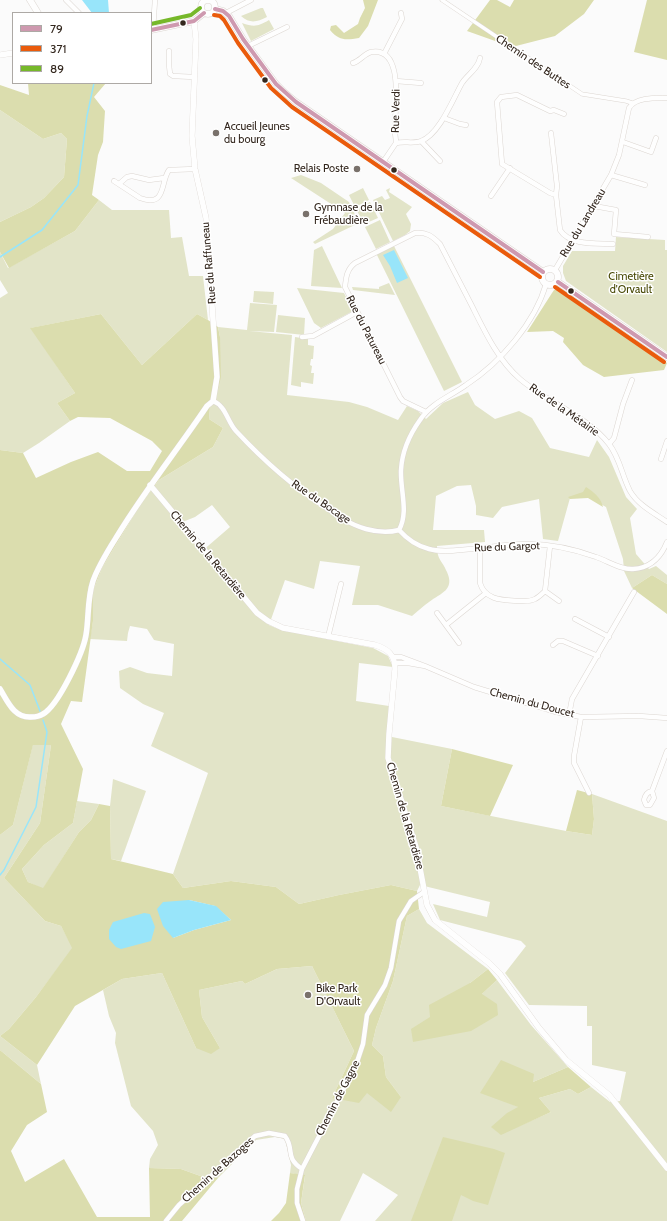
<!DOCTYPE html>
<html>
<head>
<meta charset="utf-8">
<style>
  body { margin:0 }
  #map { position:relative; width:667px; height:1221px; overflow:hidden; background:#fbfbfb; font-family:Cabin,sans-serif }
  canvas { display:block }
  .legend { position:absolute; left:12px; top:12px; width:140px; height:72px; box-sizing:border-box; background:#fff; border:1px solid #ada9a5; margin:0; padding:5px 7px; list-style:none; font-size:12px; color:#33271e }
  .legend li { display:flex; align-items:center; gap:8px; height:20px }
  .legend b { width:20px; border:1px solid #ada9a5 }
</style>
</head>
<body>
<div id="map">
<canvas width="667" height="1221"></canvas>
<ul class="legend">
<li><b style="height:5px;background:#ce99af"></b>79</li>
<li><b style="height:5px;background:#ea5b0c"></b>371</li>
<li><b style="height:5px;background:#76b82a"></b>89</li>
</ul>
</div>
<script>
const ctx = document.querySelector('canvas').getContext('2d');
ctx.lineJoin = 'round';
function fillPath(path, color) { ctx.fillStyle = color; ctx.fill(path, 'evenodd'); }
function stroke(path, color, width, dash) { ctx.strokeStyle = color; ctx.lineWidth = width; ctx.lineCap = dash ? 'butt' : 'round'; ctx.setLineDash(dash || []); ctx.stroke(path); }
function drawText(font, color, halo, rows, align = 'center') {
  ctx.font = font + ' Cabin,sans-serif'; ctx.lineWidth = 3; ctx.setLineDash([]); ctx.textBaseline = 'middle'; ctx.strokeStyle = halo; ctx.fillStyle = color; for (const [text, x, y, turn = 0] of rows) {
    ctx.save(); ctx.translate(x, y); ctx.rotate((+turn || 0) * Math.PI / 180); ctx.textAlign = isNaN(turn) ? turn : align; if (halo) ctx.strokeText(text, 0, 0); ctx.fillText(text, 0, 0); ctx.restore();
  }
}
fillPath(new Path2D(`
  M 261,8 L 263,8 L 267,17 C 257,22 250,24 241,16 Z
  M 269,20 L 274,29 L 251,41 L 242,23 C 254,27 257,27 269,20 Z
  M 0,110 L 43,139 L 61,133 L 67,139 L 64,177 L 44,198 L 31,207 L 0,222 Z
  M 301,175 L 321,183 L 349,202 L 359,223 L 315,244 L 313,242 L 333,229 L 345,213 L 291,178 Z
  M 363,188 L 369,200 L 355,207 L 349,195 Z
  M 390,188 L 389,192 L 412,207 L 406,214 L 411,224 L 410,231 L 405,235 L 393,241 L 373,200 L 382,196 L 385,200 L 390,198 L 386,190 Z
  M 99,200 L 112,210 L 169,210 L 171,238 L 182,237 L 189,276 L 203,276 L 208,320 L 197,314 L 142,365 L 101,314 L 31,328 L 75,393 L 57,403 L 70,421 L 39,443 L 23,453 L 0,450 L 0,298 L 8,293 L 0,280 L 0,252 L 8,268 L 75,231 Z
  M 370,202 L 378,218 L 364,224 L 356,209 Z
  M 380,220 L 390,242 L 376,249 L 365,227 Z
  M 616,237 L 665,240 L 665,250 L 667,250 L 667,352 L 566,281 L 563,273 L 563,266 L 572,251 L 615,251 Z
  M 393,244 L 462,382 L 444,391 L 376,253 Z
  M 322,246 L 342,288 L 311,286 L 314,250 Z
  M 389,283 L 395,295 L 353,290 L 352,287 L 379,289 L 379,287 Z
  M 297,288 L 344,293 L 353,311 L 321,328 L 314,323 Z
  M 254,291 L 274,292 L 273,304 L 253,302 Z
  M 250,303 L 277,305 L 274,332 L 249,331 L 292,335 L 287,395 L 349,402 L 367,407 L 398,420 L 407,406 L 418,411 L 426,419 L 443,403 L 468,392 L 475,405 L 495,419 L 519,411 L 532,418 L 550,448 L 589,457 L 597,440 L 609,457 L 626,497 L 637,509 L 630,518 L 636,554 L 649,569 L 656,566 L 667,575 L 667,584 L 652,575 L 632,588 L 624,571 L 623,559 L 606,507 L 588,497 L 570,498 L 558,541 L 543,539 L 539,499 L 502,507 L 493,518 L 476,515 L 476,506 L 471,485 L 457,486 L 436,496 L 433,530 L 484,530 L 485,542 L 437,546 C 437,560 442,560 447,572 C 455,590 441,593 429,602 C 423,606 418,611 412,616 L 378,605 L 352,605 L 360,566 L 320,561 L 314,589 L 285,580 L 269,625 L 281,630 L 373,648 L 388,656 L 393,667 L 359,663 L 356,701 L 389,706 L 387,736 L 452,749 L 441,806 L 566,831 L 592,835 L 594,819 L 592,794 L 667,821 L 667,1221 L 375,1221 L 398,1195 L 363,1173 L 340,1221 L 306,1221 L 301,1203 L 305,1176 L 290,1173 L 291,1165 L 285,1139 L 275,1137 L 256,1140 L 218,1178 L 206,1178 L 181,1169 L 149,1168 L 150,1159 L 158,1145 L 153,1131 L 131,1106 L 115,1043 L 116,1033 L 109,1016 L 103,990 L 122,979 L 162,973 L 196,1048 L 220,1048 L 202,1017 L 199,990 L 242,981 L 245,984 L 277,969 L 312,966 L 354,1051 L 332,1098 L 367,1092 L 401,1097 L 386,1077 L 383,1056 L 372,1045 L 376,1028 L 393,981 L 407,916 L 419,909 L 427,923 L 488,969 L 470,983 L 482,994 L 497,980 L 531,1025 L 568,1067 L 533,1082 L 504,1101 L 519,1107 L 492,1127 L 501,1134 L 551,1112 L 539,1098 L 570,1089 L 578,1094 L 591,1087 L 610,1102 L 620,1101 L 626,1072 L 592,1065 L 592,1026 L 587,1026 L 587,1006 L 529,1005 L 505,973 L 526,946 L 521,941 L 440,920 L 433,904 L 487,917 L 490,902 L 420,885 L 417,891 L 391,885 L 339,895 L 299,904 L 276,887 L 231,881 L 183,888 L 173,874 L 208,773 L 151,746 L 164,713 L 143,704 L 120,688 L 119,671 L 130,667 L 147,673 L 172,676 L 174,644 L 154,640 L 147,629 L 130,626 L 128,633 L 127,641 L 90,639 L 93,621 L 93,591 L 102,568 L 140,505 L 159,480 L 213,447 L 223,428 L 209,419 L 210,407 L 217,393 L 220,337 L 218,327 L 247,330 ZM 212,505 L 230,527 L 201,552 L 180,526 L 185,521 L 195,517 Z
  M 278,315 L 305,318 L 304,335 L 276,332 Z
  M 295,337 L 308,339 L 308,345 L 314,346 L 313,359 L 311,359 L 310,365 L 312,366 L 311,373 L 314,373 L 313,384 L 301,382 L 301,387 L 291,385 Z
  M 33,744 L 51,745 L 40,823 L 4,878 L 45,921 L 61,926 L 73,948 L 36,997 L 9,1029 L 0,1036 L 37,1065 L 41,1084 L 0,1050 L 0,835 L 13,825 Z
  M 113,779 L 146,791 L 121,861 L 111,859 L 110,806 Z
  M 77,801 L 99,804 L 91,820 L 79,832 L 43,889 L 28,882 L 22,869 L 44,845 L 73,823 Z`), '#e2e4c8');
fillPath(new Path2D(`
  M 363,0 L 378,0 L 368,26 L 359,38 C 346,40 339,41 330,30 L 331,26 L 336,25 L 344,33 L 358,24 L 360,18 L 365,8 Z
  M 490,0 L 497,0 L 510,7 L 514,0 L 594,0 L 584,14 L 555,36 L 512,47 L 467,31 Z
  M 647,0 L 667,0 L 667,60 L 634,52 Z
  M 28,83 L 106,83 L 94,97 L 105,111 L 103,142 L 98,155 L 92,195 L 99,200 L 75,231 L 9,268 L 0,252 L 0,222 L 31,207 L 44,198 L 64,177 L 67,139 L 61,133 L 43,139 L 0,110 L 0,85 L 29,95 Z
  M 562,289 L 667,363 L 664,370 L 604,377 L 583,365 L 563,342 L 564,338 L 553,331 L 527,332 L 552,293 L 554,290 Z
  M 101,314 L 142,365 L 197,314 L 208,320 L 218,327 L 220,337 L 221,377 L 217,393 L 210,407 L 209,419 L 223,428 L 213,447 L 159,480 L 140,505 L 102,568 L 93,591 L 93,621 L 82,702 L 71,701 L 61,724 L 83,769 L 73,823 L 44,845 L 22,869 L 28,882 L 43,888 L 79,832 L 91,820 L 99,804 L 110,806 L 111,859 L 173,874 L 183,888 L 231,881 L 276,887 L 299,904 L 339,895 L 391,885 L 417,891 L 419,909 L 407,916 L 393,981 L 376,1028 L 372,1045 L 383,1056 L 386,1077 L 401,1097 L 391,1112 L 367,1093 L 359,1103 L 332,1098 L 354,1051 L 312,966 L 277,969 L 245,984 L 242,981 L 199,990 L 202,1017 L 220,1048 L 211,1054 L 196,1048 L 162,973 L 122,979 L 75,1006 L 37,1065 L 0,1036 L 9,1029 L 36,997 L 72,948 L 61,926 L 45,921 L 4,878 L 40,823 L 51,745 L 33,745 L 13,825 L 0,835 L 0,450 L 23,453 L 36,478 L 71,462 L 98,452 L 127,471 L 150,471 L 162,451 L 152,441 L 110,418 L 78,417 L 70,421 L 57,403 L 75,393 L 30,328 ZM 189,900 L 215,906 L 231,920 L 194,930 L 173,938 Z
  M 586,487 C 594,492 601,498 603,507 L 588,498 L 570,499 L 568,497 L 583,492 Z
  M 652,575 L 667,584 L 667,614 L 632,588 Z
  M 452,749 L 513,765 L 490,816 L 441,806 Z
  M 577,790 L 592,794 L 594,819 L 592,835 L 566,831 Z
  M 488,969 L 497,980 L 482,994 L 497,1004 L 498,1015 L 471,1031 L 413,1042 L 411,1029 L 430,1017 L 429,1005 L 470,983 Z
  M 0,1050 L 41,1084 L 47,1112 L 27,1125 L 11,1151 L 25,1182 L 64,1159 L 97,1217 L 150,1217 L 149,1168 L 181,1169 L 206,1178 L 218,1178 L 182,1221 L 0,1221 Z
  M 501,1060 L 534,1074 L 533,1082 L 568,1067 L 591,1087 L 578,1094 L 570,1089 L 539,1098 L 551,1112 L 501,1135 L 491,1127 L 507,1113 L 518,1107 L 480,1093 Z
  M 443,1137 L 494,1149 L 505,1153 L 488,1205 L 473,1201 L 461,1195 L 452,1221 L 411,1221 Z
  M 290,1173 L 305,1175 L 301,1203 L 306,1221 L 271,1221 L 279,1213 L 286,1203 Z`), '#dbddae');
fillPath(new Path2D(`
  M 82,0 L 108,0 L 109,13 L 92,13 Z
  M 394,250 L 408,278 L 397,283 L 390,266 L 383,255 Z
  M 189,900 L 216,906 L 231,920 L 194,930 L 173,938 L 163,926 L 157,909 L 163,902 Z
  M 144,913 L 150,914 L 155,927 L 151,941 L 121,949 L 116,947 L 109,939 L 109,930 L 113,922 Z`), '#98e5fa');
stroke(new Path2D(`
  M 0,257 L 42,230 L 78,185 L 87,116 L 94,83
  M 0,659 L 30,685 L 40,711
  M 0,875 L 4,870 L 36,807 L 47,732 L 43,720`), '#98e5fa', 1.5);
const pedestrian = new Path2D(`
  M 442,0 L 582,94 L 626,101 L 632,103`);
const minor = new Path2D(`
  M 66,0 L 79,13
  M 226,13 L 251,0
  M 153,29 L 155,0
  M 248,46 L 287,27
  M 169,51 L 169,65 L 170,74 L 173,76 L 194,77
  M 384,54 L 402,19 L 401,13
  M 353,63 C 360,61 364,54 371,52 C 406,46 394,112 395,131 C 395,135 396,139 396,143 L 383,162
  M 396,81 L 421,83
  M 444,118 L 460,124 L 466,125
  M 551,133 L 557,186 L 556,195 L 560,230 C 570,246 597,243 613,244
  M 421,141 L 440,161
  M 623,142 L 651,152 L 656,138
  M 396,143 C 404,141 414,144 421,141 C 439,135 453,99 462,83 C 468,74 478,69 480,58
  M 611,175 L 645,185
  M 114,181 L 140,198 C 167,208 160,182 169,170 L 195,169
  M 119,184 L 127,177 L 132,176 L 149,180 L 164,178
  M 556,195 L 550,193 L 502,164 L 497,102 L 501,97 L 517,95 L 550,111 L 554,110 L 564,114
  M 491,196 L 510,168
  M 594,206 L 616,210 L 614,234 L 648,237
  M 555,270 L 611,175 L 619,155 L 629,108 C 636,97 655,98 667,98
  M 302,337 L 313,336 L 357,312
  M 213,401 C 226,406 227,421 236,431 C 263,460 292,486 325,507 C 338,516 351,525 366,529 C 377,532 388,533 399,530 C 409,512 400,490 401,470 C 402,452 410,434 420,420 C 431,403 451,396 466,385 C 500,363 535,323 546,284
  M 426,412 L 403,401 L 400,397 L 345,287 C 346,277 347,269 355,263 L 415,233 C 427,232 432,236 440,244 C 451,265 461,285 472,306 C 485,332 498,360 520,379 C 548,403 586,415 609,444 C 620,458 622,476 630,491 C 638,505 654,513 667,522
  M 609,444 L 614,438 L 623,404 L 632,380
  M 661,459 L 667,441
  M 399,530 C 407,539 417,546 429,549 C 442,553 458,550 472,549 C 490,547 508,544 527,544 C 550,544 574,549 596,557 C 608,561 621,570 633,569 C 650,568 661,557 667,542
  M 480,548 L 480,583 C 485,600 502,600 517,601 C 523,601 530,602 535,599 C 539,597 542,594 545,591 L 550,546
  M 545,591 L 559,601
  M 437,613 L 459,643
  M 575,619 L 609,637
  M 446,625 L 486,593
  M 328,637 L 341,584
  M 553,645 L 558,641 L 563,641 L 598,656
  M 394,657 L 401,657 L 425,666 L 408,663 L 395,663
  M 425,666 L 474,687 L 556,712 L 581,717 L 639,716 L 667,718
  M 569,715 L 572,699 L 634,592
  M 581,717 L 574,756 L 574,763 L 589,793
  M 652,791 C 647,792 645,795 644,800 L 646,805 L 650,805 L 654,798 L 652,791 L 667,751
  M 166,1221 L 179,1205 L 255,1136 L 269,1133 L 285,1136 C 295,1149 284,1157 302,1169
  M 303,1221 L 297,1203 L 297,1189 L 302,1169 L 356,1065 L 363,1044 L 367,1015 L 385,985 L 391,968 L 399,921 L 411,901 L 424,892`);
const tertiary = new Path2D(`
  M 0,55 L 13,53
  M 150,485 L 257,613 L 268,621 L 283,628 L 375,645 C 388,649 395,655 395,669 L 389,734 L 388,758 L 416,847 L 427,905 L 435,920 L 489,963 L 500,974 L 539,1028 L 566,1060 L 609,1095 L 667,1168
  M 0,689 C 8,702 14,718 31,717 C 35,717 40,716 43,714 C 58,706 83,653 86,635 C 89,618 87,599 93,581 C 99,564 109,549 119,533 C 146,489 178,449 207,406 L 213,401 L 217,377 L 206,218 L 195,169 L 192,136 L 196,39 L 194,21`);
const secondary = new Path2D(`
  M201 7a7 7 0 1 1 14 0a7 7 0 1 1-14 0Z
  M 30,0 L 38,13
  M 215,9 L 223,11 L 229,16 L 243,39 L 276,84 L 285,93 L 296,102 L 543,272
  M 151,30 L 194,21 L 204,13
  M542 277a8 8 0 1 1 16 0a8 8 0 1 1-16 0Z
  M 558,282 L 667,357`);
stroke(pedestrian, '#dcd6d1', 4.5);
stroke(minor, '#dcd6d1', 5.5);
stroke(tertiary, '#dcd6d1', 6);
stroke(secondary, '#dcd6d1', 7);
stroke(pedestrian, '#fefefe', 3.5);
stroke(minor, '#fefefe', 4.5);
stroke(tertiary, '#fefefe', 5.5);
stroke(secondary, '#fefefe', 6);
stroke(new Path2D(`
  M 215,9 L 223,11 L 229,16 L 243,39 L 276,84 L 296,102 L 543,272
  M 151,30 L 194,21 L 204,13
  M 558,282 L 667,357`), '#ce99af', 4);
stroke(new Path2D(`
  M 214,15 L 220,16 L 224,20 L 238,43 L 271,88 L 292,107 L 540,277
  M 555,287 L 664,362`), '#ea5b0c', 4);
stroke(new Path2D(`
  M 151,24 L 191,15 L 200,8`), '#76b82a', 4);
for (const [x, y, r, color] of [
  [183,23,3.5,"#33271e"],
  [265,80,3.5,"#33271e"],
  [216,133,4,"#79716b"],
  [357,169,4,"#79716b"],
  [394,170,3.5,"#33271e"],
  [306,214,4,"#79716b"],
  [571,291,3.5,"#33271e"],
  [308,995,4,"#79716b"]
]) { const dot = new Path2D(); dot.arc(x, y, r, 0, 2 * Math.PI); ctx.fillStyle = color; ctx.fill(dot); stroke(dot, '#fff', 1.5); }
drawText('11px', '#33271e', '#fff', [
  ["Chemin des Buttes",533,62,34],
  ["Rue Verdi",396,111,-89],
  ["Rue du Landreau",583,223,-59],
  ["Rue du Raffuneau",209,263,-95],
  ["Rue du Patureau",366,330,63],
  ["Rue de la Métairie",564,410,35],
  ["Rue du Bocage",321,502,34],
  ["Rue du Gargot",507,547,-2],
  ["Chemin de la Retardière",208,555,50],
  ["Chemin du Doucet",532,703,15],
  ["Chemin de la Retardière",405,816,74],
  ["Chemin de Gagne",338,1098,-63],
  ["Chemin de Bazoges",218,1170,-42]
]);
drawText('11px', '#33271e', '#fff', [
  ["Accueil Jeunes",224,127],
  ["du bourg",224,140],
  ["Relais Poste",349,169,"right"],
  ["Gymnase de la",314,208],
  ["Frébaudière",314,221],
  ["Bike Park",316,989],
  ["D'Orvault",316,1002]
], 'left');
drawText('11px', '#464702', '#fff', [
  ["Cimetière",631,277],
  ["d'Orvault",631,290]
]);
</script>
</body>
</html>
